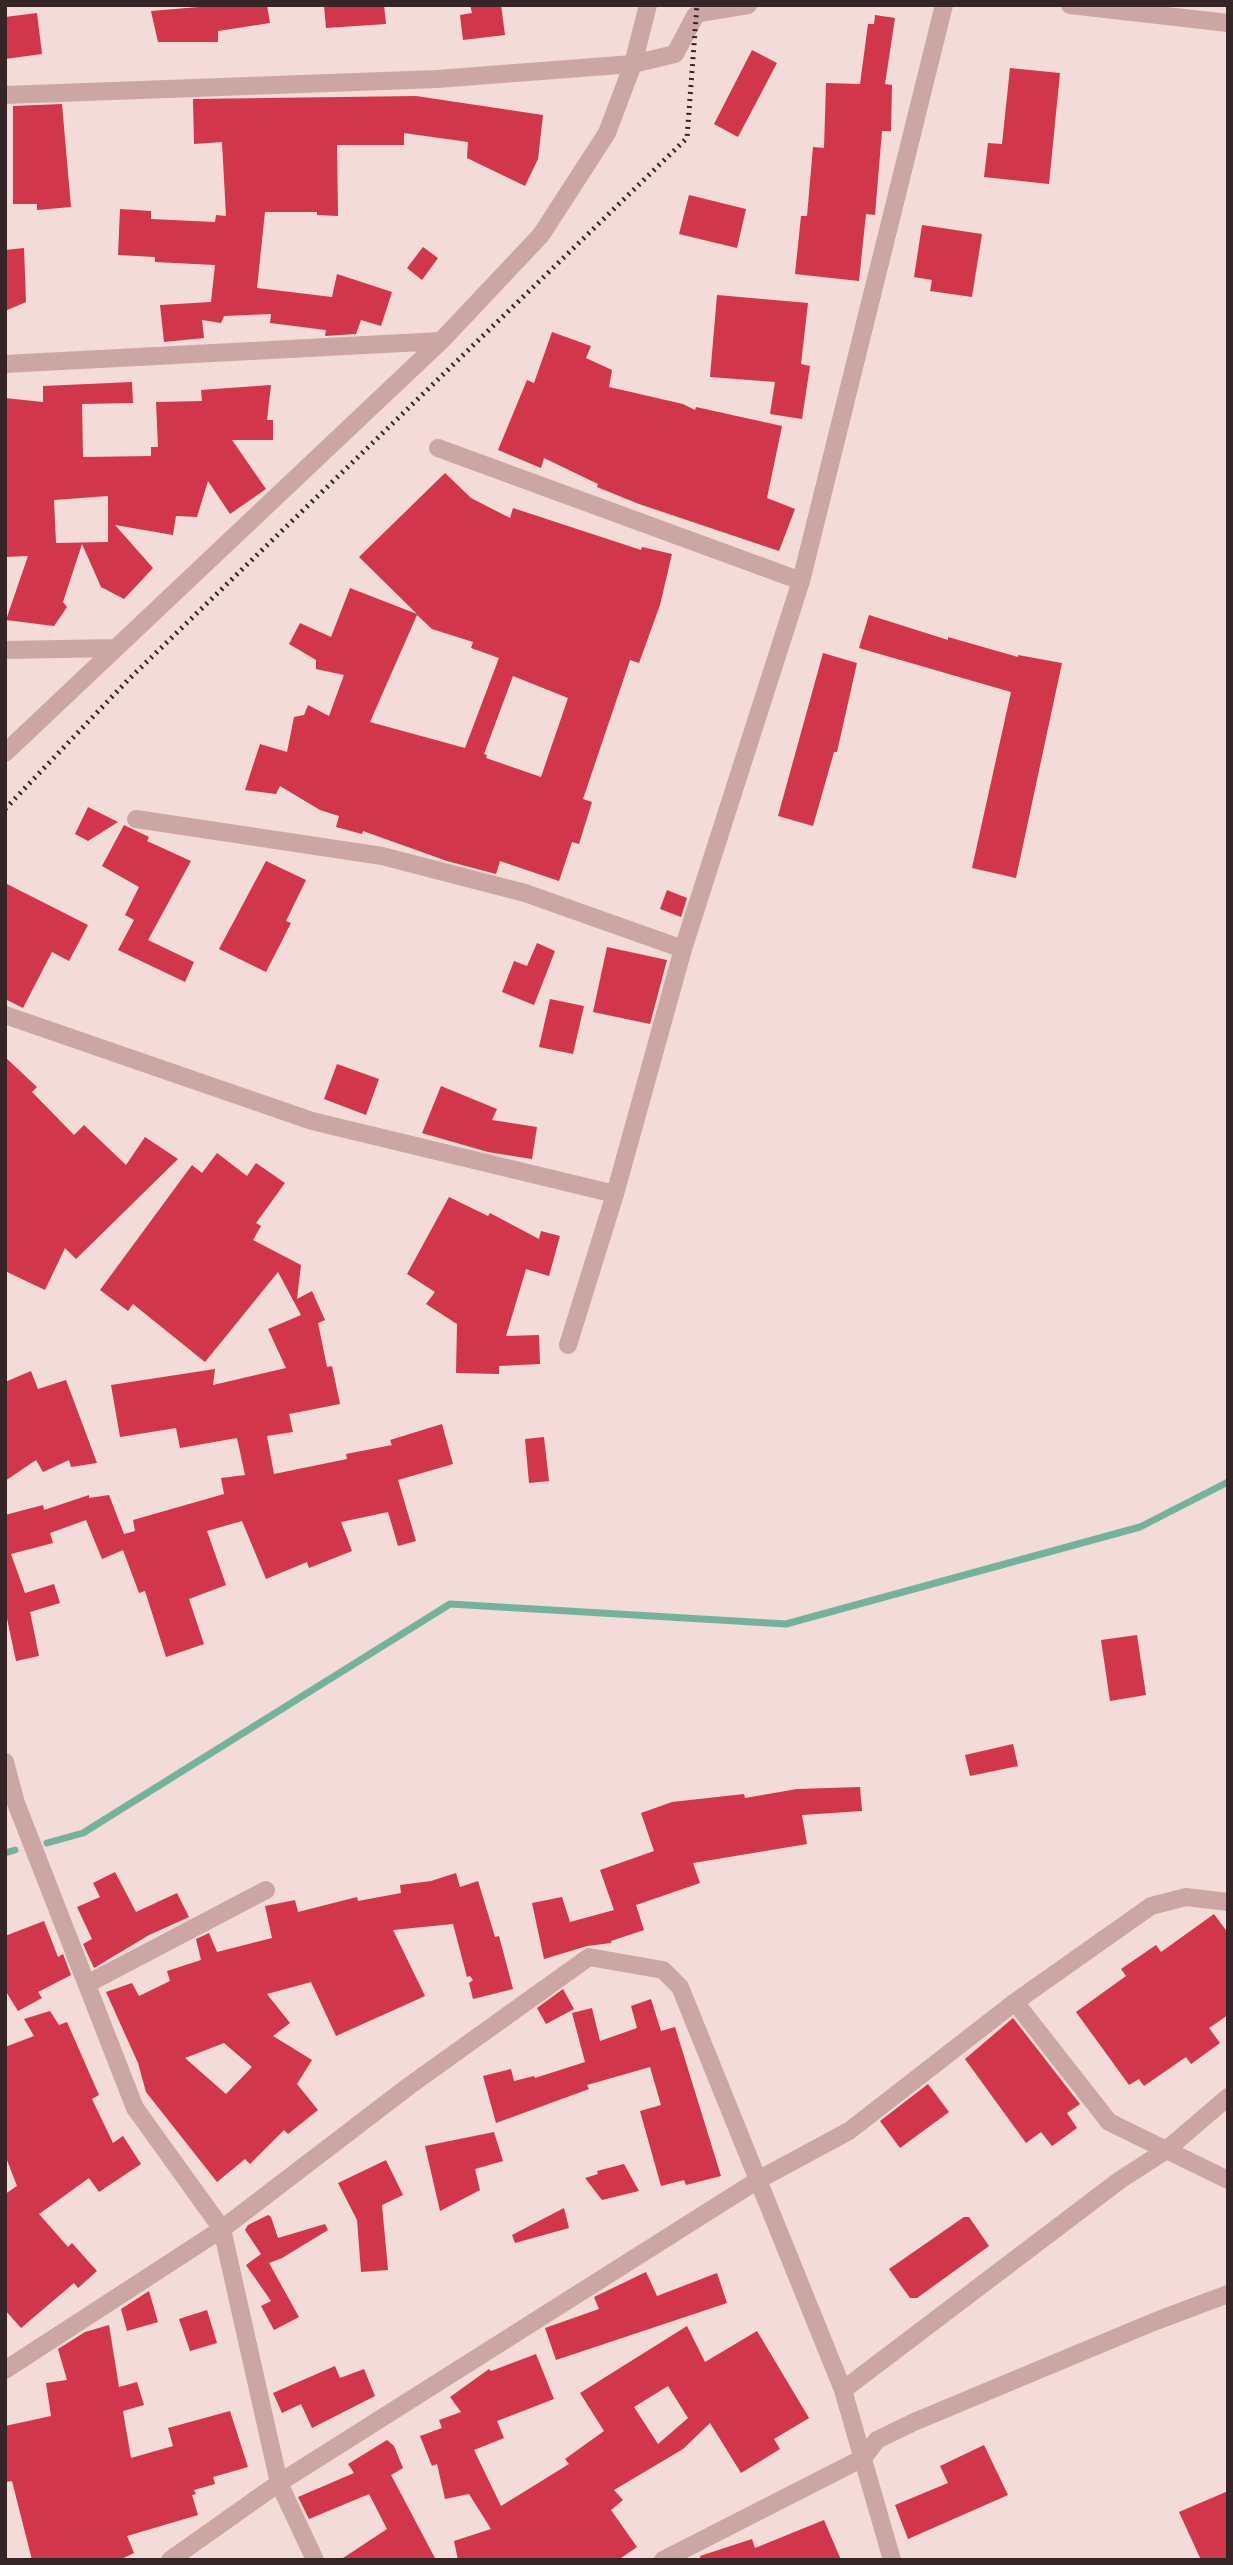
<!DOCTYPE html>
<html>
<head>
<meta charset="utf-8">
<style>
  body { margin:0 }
  #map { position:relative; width:1233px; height:2565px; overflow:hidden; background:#f3dbd7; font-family:Lato,sans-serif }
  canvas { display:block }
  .frame { position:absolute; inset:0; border:7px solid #362526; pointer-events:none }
</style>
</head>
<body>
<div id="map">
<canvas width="1233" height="2565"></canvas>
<div class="frame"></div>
</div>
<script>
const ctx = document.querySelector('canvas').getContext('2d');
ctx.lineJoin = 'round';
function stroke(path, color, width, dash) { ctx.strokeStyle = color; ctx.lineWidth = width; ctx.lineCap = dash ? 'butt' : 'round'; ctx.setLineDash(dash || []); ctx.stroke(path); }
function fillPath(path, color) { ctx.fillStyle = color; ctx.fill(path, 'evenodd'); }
stroke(new Path2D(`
  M 47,1843 L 83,1833 L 450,1604 L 786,1624 L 1140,1527 L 1228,1482
  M 5,1853 L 15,1850`), '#73b39e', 7);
fillPath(new Path2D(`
  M 222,5 L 267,5 L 270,23 L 218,31 L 218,42 L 158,42 L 151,11 Z
  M 324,5 L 384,5 L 386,24 L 326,28 Z
  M 470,5 L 501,5 L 505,35 L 463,40 L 460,15 L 472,13 Z
  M 37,13 L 42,54 L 5,59 L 5,17 Z
  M 875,15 L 895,18 L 885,84 L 892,85 L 891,131 L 882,131 L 875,215 L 866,214 L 859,281 L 795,274 L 801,216 L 807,216 L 813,147 L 824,148 L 826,83 L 860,84 L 868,24 L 874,24 Z
  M 752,50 L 777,63 L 738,137 L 714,124 Z
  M 1010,68 L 1060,73 L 1049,184 L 984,177 L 988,143 L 1002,144 Z
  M 416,96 L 543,115 L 538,159 L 525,186 L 467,158 L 468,142 L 404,133 L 404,145 L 337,145 L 338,216 L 317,215 L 317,212 L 265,212 L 257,288 L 332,297 L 337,274 L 392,292 L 381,326 L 361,320 L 356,334 L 325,336 L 326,330 L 270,323 L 271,314 L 224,316 L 221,323 L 202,320 L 204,338 L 164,342 L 160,305 L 211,302 L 215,265 L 155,262 L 155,257 L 118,255 L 120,209 L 151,211 L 151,219 L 215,222 L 216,215 L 226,216 L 222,142 L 194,144 L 193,99 Z
  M 62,104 L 71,207 L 37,210 L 37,204 L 13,204 L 13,106 Z
  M 689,195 L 746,209 L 737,248 L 679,234 Z
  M 922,225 L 982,234 L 972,297 L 930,291 L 932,280 L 914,277 Z
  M 423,247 L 438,258 L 422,280 L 407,268 Z
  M 24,248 L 26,302 L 5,311 L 5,250 Z
  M 717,295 L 808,303 L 801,364 L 810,366 L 802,419 L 770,414 L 775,382 L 710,377 Z
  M 552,332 L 591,346 L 586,358 L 612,370 L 609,387 L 683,404 L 695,410 L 696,407 L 782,426 L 767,498 L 795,509 L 779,551 L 639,504 L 597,487 L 598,484 L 544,458 L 541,468 L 498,450 L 527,380 L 534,383 Z
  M 132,382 L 133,403 L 82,404 L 83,457 L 151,456 L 151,447 L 158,447 L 156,402 L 202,401 L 201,390 L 271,385 L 267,420 L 273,420 L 273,440 L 232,440 L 266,489 L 230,514 L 208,481 L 197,517 L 176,516 L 173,535 L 115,525 L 153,568 L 124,599 L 101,587 L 82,544 L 63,602 L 67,607 L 54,626 L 6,620 L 28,556 L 5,557 L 5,398 L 43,402 L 43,386 ZM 108,496 L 108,542 L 56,543 L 54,500 Z
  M 445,473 L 471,498 L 510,518 L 513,508 L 641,550 L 642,547 L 672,554 L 660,605 L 639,663 L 630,660 L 583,799 L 592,802 L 579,844 L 572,842 L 559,881 L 500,861 L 496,874 L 447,861 L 363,831 L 362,834 L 336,827 L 339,816 L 320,810 L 280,786 L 276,794 L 245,790 L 260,744 L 287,752 L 294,717 L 304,715 L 308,705 L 329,716 L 344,675 L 316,669 L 316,660 L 289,644 L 300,623 L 331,637 L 350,588 L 417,614 L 359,557 ZM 417,615 L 432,629 L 473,642 L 471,648 L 499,658 L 465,748 L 370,722 ZM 513,676 L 568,698 L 541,777 L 486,758 L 487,755 L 484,754 Z
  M 869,615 L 948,640 L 948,637 L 1018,657 L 1018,655 L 1062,663 L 1016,878 L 972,868 L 1011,692 L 859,648 Z
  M 823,653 L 857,663 L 837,752 L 834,752 L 813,826 L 778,816 Z
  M 88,807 L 118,822 L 88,841 L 75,834 Z
  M 124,825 L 149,837 L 147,841 L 191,861 L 148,940 L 194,962 L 185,982 L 118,950 L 134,920 L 125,915 L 139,887 L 102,866 Z
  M 266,861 L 306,880 L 286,921 L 291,923 L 266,972 L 219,949 Z
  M 5,883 L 88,925 L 69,961 L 52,952 L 23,1008 L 5,999 Z
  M 667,890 L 687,898 L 681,917 L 660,909 Z
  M 537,943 L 555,951 L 534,1005 L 502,992 L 514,961 L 527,966 Z
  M 607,947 L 667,960 L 650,1024 L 593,1012 Z
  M 550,999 L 584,1006 L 573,1054 L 539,1047 Z
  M 5,1057 L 37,1087 L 32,1092 L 74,1135 L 84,1125 L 126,1165 L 145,1137 L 178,1159 L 76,1259 L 65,1248 L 45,1290 L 5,1271 Z
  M 337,1064 L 379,1079 L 366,1115 L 324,1099 Z
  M 441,1086 L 497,1109 L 492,1120 L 537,1127 L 532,1159 L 488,1152 L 422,1133 Z
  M 217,1153 L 247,1176 L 256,1163 L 285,1183 L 256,1223 L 261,1226 L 253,1240 L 301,1265 L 297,1299 L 312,1291 L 325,1320 L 318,1323 L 327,1367 L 332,1366 L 340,1404 L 289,1414 L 293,1432 L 267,1436 L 274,1474 L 347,1459 L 346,1454 L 392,1445 L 390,1440 L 442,1424 L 453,1464 L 398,1480 L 416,1541 L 398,1546 L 388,1512 L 341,1522 L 352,1551 L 309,1568 L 307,1562 L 266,1579 L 242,1521 L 207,1531 L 226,1585 L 189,1599 L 204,1644 L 166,1657 L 145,1591 L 139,1593 L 123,1550 L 102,1559 L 86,1520 L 50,1533 L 53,1543 L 11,1554 L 25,1593 L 54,1584 L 60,1603 L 30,1612 L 39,1656 L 16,1661 L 5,1609 L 5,1515 L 43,1505 L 44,1510 L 89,1495 L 89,1498 L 109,1495 L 124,1534 L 135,1531 L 133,1520 L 224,1494 L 221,1478 L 245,1475 L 237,1438 L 180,1448 L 176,1428 L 120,1437 L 111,1385 L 215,1369 L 213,1385 L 286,1368 L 268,1329 L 301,1315 L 278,1272 L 205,1362 L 133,1304 L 128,1311 L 100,1290 L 192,1165 L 202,1173 Z
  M 449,1197 L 488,1216 L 490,1213 L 539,1239 L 541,1231 L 560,1236 L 549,1276 L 526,1269 L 506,1336 L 539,1335 L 540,1364 L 499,1366 L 499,1374 L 456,1373 L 457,1324 L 426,1304 L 435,1292 L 407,1274 Z
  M 31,1371 L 38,1389 L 66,1380 L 97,1463 L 71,1467 L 69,1460 L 43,1472 L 36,1460 L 5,1481 L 5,1382 Z
  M 544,1437 L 549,1481 L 529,1483 L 525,1439 Z
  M 1137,1635 L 1146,1695 L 1110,1701 L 1101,1640 Z
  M 1013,1744 L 1018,1766 L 970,1776 L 965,1755 Z
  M 860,1787 L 862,1811 L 802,1815 L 807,1844 L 693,1863 L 700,1883 L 636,1905 L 644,1930 L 611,1941 L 611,1943 L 587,1946 L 544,1959 L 532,1903 L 562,1897 L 570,1922 L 614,1910 L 600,1870 L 654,1851 L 641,1813 L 672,1802 L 744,1794 L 745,1798 L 797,1789 Z
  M 115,1872 L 136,1912 L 177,1893 L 189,1917 L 149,1935 L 94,1968 L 83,1944 L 92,1939 L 77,1907 L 100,1897 L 93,1883 Z
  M 456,1873 L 460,1887 L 478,1881 L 495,1937 L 499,1936 L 513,1989 L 473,1999 L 469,1983 L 473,1980 L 470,1976 L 467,1977 L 453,1924 L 393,1930 L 425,1996 L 336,2036 L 311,1982 L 267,1994 L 290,2023 L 273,2036 L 312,2060 L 297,2084 L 318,2110 L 288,2134 L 284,2130 L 250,2164 L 245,2159 L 217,2182 L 146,2092 L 138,2063 L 106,1992 L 132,1983 L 139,1996 L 170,1981 L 167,1971 L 201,1960 L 196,1939 L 209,1933 L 217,1952 L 272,1938 L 265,1906 L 295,1900 L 298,1912 L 357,1897 L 358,1901 L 401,1893 L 400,1885 L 431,1881 ZM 224,2043 L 252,2067 L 226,2094 L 185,2058 Z
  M 1214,1914 L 1228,1933 L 1228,2015 L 1209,2028 L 1220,2043 L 1191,2064 L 1186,2057 L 1144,2086 L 1139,2079 L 1129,2085 L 1076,2012 L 1126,1976 L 1121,1969 L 1156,1945 L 1161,1952 Z
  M 44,1921 L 58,1957 L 63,1954 L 71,1975 L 38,1992 L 42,1998 L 18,2011 L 5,1990 L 5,1936 Z
  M 563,1989 L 574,2009 L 546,2024 L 537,2008 Z
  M 651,1999 L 661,2031 L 675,2027 L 721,2176 L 686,2185 L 684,2180 L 661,2186 L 640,2111 L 661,2105 L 650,2067 L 587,2085 L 589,2089 L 496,2123 L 483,2076 L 511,2069 L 514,2081 L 534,2076 L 535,2078 L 585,2062 L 572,2013 L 592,2008 L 600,2041 L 637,2028 L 631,2006 Z
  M 50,2011 L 59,2025 L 67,2022 L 99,2095 L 92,2099 L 113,2143 L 123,2136 L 141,2164 L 99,2192 L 89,2178 L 39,2214 L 68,2247 L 72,2243 L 97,2271 L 78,2288 L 74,2283 L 21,2328 L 5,2310 L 5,2194 L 17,2186 L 5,2155 L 5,2047 L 34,2036 L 24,2019 Z
  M 1013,2018 L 1080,2104 L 1067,2113 L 1077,2128 L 1052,2146 L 1041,2132 L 1026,2143 L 965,2059 Z
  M 928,2084 L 949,2112 L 900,2148 L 880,2121 Z
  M 494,2132 L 503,2161 L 475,2169 L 480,2190 L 440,2211 L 425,2146 Z
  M 386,2160 L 403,2195 L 382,2205 L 388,2270 L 361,2272 L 357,2220 L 338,2183 Z
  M 624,2164 L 639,2191 L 602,2200 L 585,2178 L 598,2174 L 597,2171 Z
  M 564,2208 L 569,2228 L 515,2243 L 512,2235 Z
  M 268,2215 L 271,2217 L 278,2238 L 325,2224 L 328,2230 L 282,2258 L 269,2263 L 299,2317 L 274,2330 L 261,2306 L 271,2301 L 246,2265 L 261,2254 L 245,2230 L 248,2225 Z
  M 964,2217 L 969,2217 L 989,2246 L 917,2298 L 910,2298 L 889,2269 Z
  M 646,2272 L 657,2296 L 717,2273 L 727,2303 L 556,2360 L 545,2328 L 599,2309 L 594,2297 Z
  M 149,2291 L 158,2322 L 127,2331 L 121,2309 Z
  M 207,2310 L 217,2343 L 190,2351 L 179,2319 Z
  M 109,2325 L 119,2387 L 137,2382 L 144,2405 L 123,2411 L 131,2458 L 173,2446 L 168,2428 L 230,2411 L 248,2467 L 213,2477 L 215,2484 L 194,2490 L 196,2494 L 192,2495 L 198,2515 L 127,2536 L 134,2553 L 119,2560 L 32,2560 L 12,2481 L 5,2482 L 5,2426 L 51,2416 L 46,2383 L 67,2380 L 58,2349 L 85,2332 Z
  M 687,2326 L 705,2362 L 757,2331 L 809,2418 L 774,2439 L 780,2449 L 741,2473 L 710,2423 L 683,2449 L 614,2490 L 623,2500 L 611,2510 L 637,2547 L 618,2560 L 458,2560 L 454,2541 L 491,2529 L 469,2494 L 445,2499 L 437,2464 L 432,2466 L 420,2436 L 442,2428 L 439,2420 L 461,2412 L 450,2397 L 489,2369 L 491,2371 L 536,2354 L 554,2399 L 497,2421 L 504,2438 L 474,2450 L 501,2506 L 569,2464 L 565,2459 L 604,2431 L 580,2393 ZM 668,2386 L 688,2418 L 658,2444 L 634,2407 Z
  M 335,2366 L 340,2378 L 364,2369 L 375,2396 L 312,2428 L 301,2404 L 282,2413 L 273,2393 Z
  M 387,2440 L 394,2446 L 403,2468 L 391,2475 L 436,2560 L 340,2560 L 387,2529 L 369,2494 L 309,2519 L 298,2497 L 354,2473 L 348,2464 Z
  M 984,2445 L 1008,2495 L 908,2539 L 895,2505 L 948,2483 L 940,2466 Z
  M 1228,2491 L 1228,2560 L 1201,2560 L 1179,2512 Z
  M 824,2520 L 841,2560 L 701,2560 L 700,2556 L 752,2539 L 755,2548 Z`), '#d2364a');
stroke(new Path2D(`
  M 1070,5 L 1228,23
  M 5,95 L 437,79 L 633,64 L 675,54 L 695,16 L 700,13 L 748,5
  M 5,364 L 441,341
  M 438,448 L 801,581
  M 5,650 L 116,648
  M 5,753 L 441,341 L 541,235 L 607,133 L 633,64 L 648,5
  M 136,819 L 382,856 L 525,893 L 683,949
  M 5,1015 L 312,1121 L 615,1194
  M 568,1345 L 615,1194 L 683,949 L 801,581 L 944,5
  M 5,1762 L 16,1803 L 135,2108 L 222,2229 L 279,2483 L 315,2560
  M 87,1984 L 266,1890
  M 1015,2002 L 1109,2122 L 1228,2180
  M 5,2370 L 222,2229 L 409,2086 L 589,1957 L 663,1970 L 680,1987 L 843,2390 L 892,2560
  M 843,2390 L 1120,2180 L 1165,2151 L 1228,2097
  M 170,2560 L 279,2483 L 758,2180 L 849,2131 L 1015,2002 L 1151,1906 L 1186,1897 L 1228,1902
  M 663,2560 L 863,2458 L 877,2440 L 914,2422 L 1156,2321 L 1228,2294`), '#cca6a2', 18);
stroke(new Path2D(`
  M 5,809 L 128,680 L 687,138 L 697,5`), '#362526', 5, [2, 5]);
</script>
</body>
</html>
